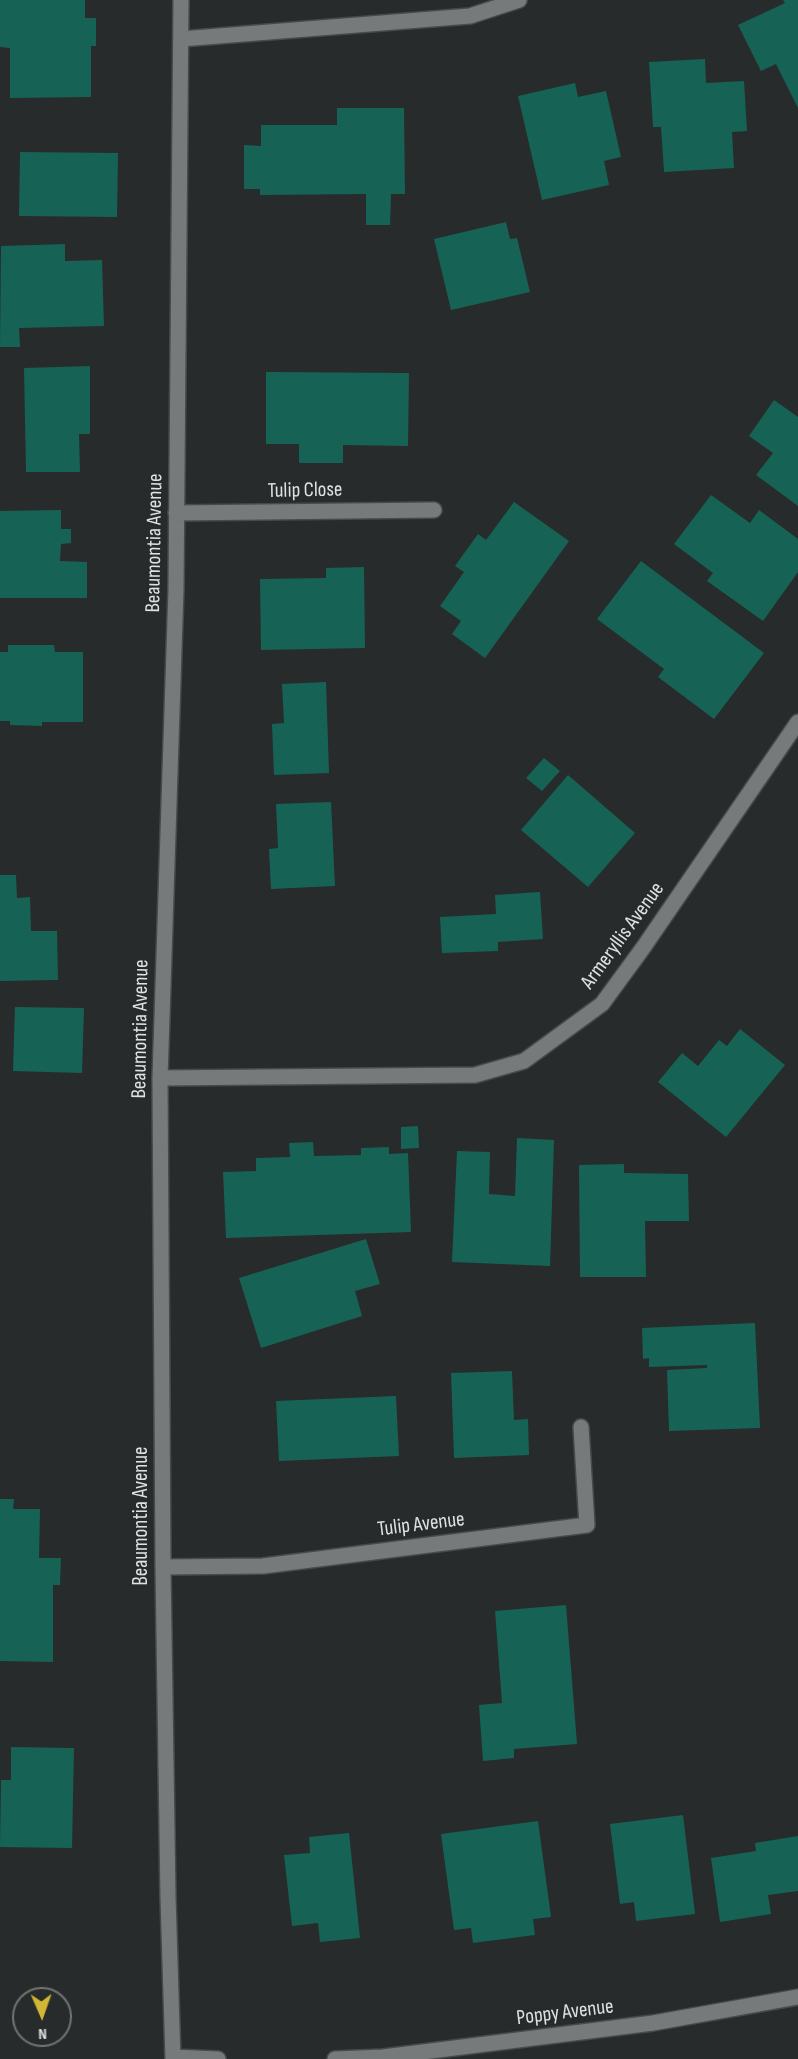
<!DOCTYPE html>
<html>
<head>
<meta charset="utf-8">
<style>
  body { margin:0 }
  #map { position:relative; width:798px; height:2059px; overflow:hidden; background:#282b2b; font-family:"Sofia Sans Condensed",sans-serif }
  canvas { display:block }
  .north { position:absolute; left:12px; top:1987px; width:60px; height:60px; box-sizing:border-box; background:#282b2b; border:2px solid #727474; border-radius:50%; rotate:178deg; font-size:16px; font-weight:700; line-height:24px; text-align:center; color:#e0e2e2 }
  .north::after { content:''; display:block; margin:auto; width:21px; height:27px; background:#d3b635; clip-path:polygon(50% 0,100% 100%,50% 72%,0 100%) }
</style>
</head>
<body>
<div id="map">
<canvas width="798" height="2059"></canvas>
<div class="north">N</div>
</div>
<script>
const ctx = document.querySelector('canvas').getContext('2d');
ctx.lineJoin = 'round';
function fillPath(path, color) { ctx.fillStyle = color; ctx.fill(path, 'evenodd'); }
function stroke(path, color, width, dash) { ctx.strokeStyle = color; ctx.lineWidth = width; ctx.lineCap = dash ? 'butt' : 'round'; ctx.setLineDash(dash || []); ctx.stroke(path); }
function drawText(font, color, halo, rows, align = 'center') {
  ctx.font = font + ' "Sofia Sans Condensed",sans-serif'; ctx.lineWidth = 4.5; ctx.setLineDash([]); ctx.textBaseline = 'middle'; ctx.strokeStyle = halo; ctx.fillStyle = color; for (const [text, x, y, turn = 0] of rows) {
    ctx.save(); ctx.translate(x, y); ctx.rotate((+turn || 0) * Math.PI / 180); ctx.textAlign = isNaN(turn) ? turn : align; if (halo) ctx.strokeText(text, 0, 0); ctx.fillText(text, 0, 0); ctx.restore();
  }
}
fillPath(new Path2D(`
  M 0,0 L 85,0 L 85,18 L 96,18 L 96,46 L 91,46 L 91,97 L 10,98 L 10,48 L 0,47 Z
  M 783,0 L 798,0 L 798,108 L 776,64 L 761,71 L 738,25 L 785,3 Z
  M 705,59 L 706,83 L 744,81 L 747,131 L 732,132 L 734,168 L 664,172 L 661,127 L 653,127 L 649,62 Z
  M 575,83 L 578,97 L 606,91 L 621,157 L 604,161 L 609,185 L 542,200 L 518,96 Z
  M 337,108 L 404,108 L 405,194 L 391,194 L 390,225 L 366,225 L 366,194 L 260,195 L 260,189 L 244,189 L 244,145 L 261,146 L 261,125 L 337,125 Z
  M 20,152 L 118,153 L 117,217 L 19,216 Z
  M 506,222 L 510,239 L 517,238 L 530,292 L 451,310 L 434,239 Z
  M 65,244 L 65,261 L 102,260 L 104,326 L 19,328 L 20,347 L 0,347 L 1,246 Z
  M 90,366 L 90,434 L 79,434 L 80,472 L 26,472 L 24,368 Z
  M 266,372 L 409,373 L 408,446 L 343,445 L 343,463 L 299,463 L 299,444 L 266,444 Z
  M 774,400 L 798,417 L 798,506 L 756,475 L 773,453 L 749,436 Z
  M 711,495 L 750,523 L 759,510 L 798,539 L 798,572 L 763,621 L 707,581 L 713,573 L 674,544 Z
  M 514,502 L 569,541 L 485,658 L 452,634 L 461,621 L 440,606 L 464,572 L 455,566 L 478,534 L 486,540 Z
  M 61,510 L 61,529 L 71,529 L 71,543 L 61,544 L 60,561 L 87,562 L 87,598 L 0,598 L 0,511 Z
  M 641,561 L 764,653 L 714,719 L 658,677 L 664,669 L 597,619 Z
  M 364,567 L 365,648 L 261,650 L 260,579 L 326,578 L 326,568 Z
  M 8,645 L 54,645 L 55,652 L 83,652 L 83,722 L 42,722 L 42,726 L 10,725 L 10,721 L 0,721 L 0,652 L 8,652 Z
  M 326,682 L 329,773 L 274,775 L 272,724 L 284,723 L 282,684 Z
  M 544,758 L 560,771 L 542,791 L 526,778 Z
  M 568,775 L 635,833 L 588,887 L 521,830 Z
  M 331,802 L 335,886 L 271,889 L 269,849 L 278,848 L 276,804 Z
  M 0,875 L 16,875 L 17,898 L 30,897 L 31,931 L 57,931 L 58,980 L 0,981 Z
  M 540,892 L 543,939 L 498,942 L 498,951 L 442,953 L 440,917 L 496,914 L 495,895 Z
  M 15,1007 L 84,1008 L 82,1073 L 13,1071 Z
  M 740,1029 L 785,1065 L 726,1137 L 658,1082 L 682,1053 L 698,1066 L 719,1040 L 727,1046 Z
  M 418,1126 L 419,1148 L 401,1149 L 401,1127 Z
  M 517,1138 L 554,1140 L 550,1266 L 452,1262 L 457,1151 L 490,1152 L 489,1194 L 515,1196 Z
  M 313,1142 L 314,1156 L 361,1155 L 361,1148 L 389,1147 L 389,1154 L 408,1153 L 411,1232 L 226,1238 L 223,1172 L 256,1171 L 256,1158 L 290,1157 L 289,1143 Z
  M 624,1164 L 624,1173 L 688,1174 L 689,1221 L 645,1221 L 646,1277 L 580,1277 L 579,1165 Z
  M 366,1239 L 380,1284 L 355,1291 L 362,1316 L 261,1348 L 239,1278 Z
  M 755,1323 L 760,1428 L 669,1431 L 667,1370 L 707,1368 L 707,1365 L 649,1367 L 649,1358 L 643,1359 L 642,1328 Z
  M 512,1371 L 514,1420 L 528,1419 L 529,1455 L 454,1458 L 451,1373 Z
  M 396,1396 L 399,1456 L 279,1461 L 276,1401 Z
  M 0,1499 L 14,1499 L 13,1509 L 40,1509 L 39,1558 L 61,1558 L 60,1585 L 53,1585 L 53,1662 L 0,1661 Z
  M 566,1605 L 577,1744 L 514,1749 L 514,1758 L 483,1761 L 479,1705 L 502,1703 L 495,1611 Z
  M 11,1747 L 74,1748 L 72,1848 L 0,1847 L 1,1780 L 11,1780 Z
  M 683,1815 L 695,1914 L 636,1921 L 634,1902 L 620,1904 L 610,1824 Z
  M 538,1821 L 551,1917 L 533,1919 L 535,1935 L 473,1943 L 471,1928 L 454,1930 L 441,1834 Z
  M 349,1833 L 360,1938 L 320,1942 L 318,1923 L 292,1926 L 284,1855 L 310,1853 L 309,1837 Z
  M 798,1836 L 798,1891 L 768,1895 L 771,1914 L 720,1922 L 711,1858 L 756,1851 L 755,1843 Z`), '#166355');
const street = new Path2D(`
  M 181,39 L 470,16 L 519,0
  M 176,513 L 434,510
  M 160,1078 L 475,1075 L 524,1061 L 602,1004 L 643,948 L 798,722
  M 163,1567 L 263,1566 L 587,1525 L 581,1427
  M 173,2057 L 218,2059
  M 173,2059 L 168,1897 L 163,1567 L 160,1078 L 176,589 L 181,0
  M 335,2059 L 383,2057 L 653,2023 L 798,1997`);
stroke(street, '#474a4a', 18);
stroke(street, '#767a7a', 15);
drawText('21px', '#e0e2e2', '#282b2b', [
  ["Tulip Close",305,491,-1],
  ["Beaumontia Avenue",155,543,-89],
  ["Armeryllis Avenue",623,936,-54],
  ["Beaumontia Avenue",141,1029,-89],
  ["Beaumontia Avenue",142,1516,-90],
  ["Tulip Avenue",421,1525,-7],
  ["Poppy Avenue",565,2013,-7]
]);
</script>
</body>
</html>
